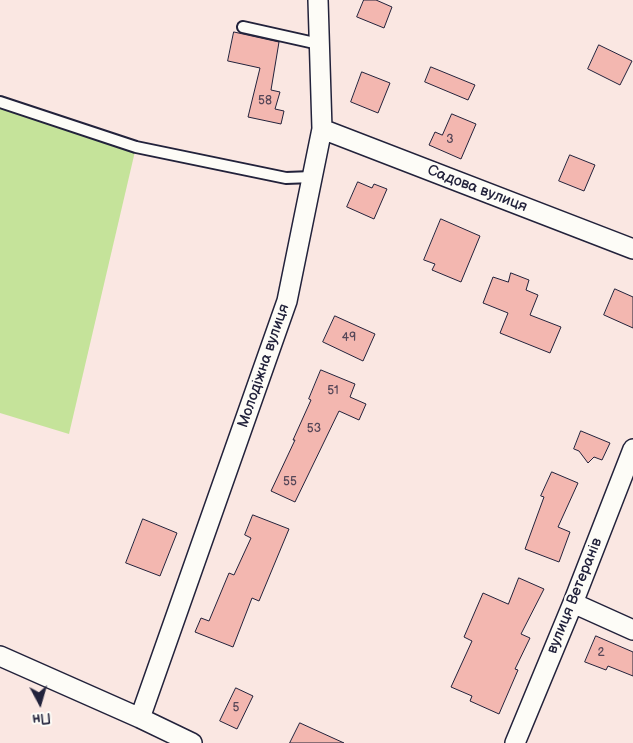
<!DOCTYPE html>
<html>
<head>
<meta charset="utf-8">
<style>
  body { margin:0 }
  #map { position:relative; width:633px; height:743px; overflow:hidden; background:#fae7e2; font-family:"Balsamiq Sans",sans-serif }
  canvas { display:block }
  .north { position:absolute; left:15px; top:678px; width:50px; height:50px; -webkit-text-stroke:4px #fdfcf7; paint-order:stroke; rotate:174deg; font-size:14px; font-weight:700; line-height:20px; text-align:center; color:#22223b }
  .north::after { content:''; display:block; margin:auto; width:18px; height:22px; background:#22223b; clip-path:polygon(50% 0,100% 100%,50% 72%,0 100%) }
</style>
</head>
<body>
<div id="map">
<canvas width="633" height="743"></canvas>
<div class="north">Пн</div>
</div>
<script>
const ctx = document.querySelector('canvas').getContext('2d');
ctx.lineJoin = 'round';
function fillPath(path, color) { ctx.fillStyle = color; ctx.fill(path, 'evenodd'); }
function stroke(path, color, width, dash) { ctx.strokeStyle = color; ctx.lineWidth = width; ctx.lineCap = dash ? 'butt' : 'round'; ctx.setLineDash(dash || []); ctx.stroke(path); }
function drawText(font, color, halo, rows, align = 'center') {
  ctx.font = font + ' "Balsamiq Sans",sans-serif'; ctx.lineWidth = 4.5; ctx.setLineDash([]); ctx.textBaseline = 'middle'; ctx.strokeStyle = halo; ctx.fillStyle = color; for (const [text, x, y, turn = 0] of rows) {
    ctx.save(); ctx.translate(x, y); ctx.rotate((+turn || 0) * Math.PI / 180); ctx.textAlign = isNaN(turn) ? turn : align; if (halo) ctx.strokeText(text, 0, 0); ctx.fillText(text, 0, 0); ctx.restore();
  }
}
fillPath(new Path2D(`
  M 0,102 L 136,147 L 69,434 L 0,413 Z`), '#c5e39a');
const building = new Path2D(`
  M 364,0 L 376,0 L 392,7 L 384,28 L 357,17 Z
  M 234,32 L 279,42 L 271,90 L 280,92 L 275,109 L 284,111 L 281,124 L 248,117 L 260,68 L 228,61 Z
  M 599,45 L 632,61 L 620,85 L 588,69 Z
  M 431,67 L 475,85 L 468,100 L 425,82 Z
  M 362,72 L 390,83 L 378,113 L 351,102 Z
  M 452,114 L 476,124 L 461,159 L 429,145 L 435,132 L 442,135 Z
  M 570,155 L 595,165 L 584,191 L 559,181 Z
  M 358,182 L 372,188 L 374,184 L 387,189 L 374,219 L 347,207 Z
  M 441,219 L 480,236 L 461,282 L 432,270 L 435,264 L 424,260 Z
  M 511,273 L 529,280 L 526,290 L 538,295 L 530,315 L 561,327 L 550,353 L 500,333 L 508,313 L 483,303 L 493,277 L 508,282 Z
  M 615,289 L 633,297 L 633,328 L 604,315 Z
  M 335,316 L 375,334 L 363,361 L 323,342 Z
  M 321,370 L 355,384 L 350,397 L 366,404 L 359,420 L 339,411 L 295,502 L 271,491 L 295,440 L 293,440 L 311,400 L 309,399 Z
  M 581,431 L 610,443 L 602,460 L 594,457 L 588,463 L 579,451 L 574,449 Z
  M 552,472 L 578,483 L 558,527 L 570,532 L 559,562 L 525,549 L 544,497 L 541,496 Z
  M 253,515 L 289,529 L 259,601 L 252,598 L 233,647 L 195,632 L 201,618 L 209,621 L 229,573 L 234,575 L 251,538 L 245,535 Z
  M 143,519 L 177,533 L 160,576 L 126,563 Z
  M 519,578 L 544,589 L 521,634 L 530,638 L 515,669 L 518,670 L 499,714 L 470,701 L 472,696 L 451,687 L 472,641 L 464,637 L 483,593 L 508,604 Z
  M 596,636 L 633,652 L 633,676 L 608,666 L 606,670 L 585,662 Z
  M 236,688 L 253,696 L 237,729 L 220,721 Z
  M 300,723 L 344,743 L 290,743 Z`);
fillPath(building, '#f3b7b0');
stroke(building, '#22223b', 1);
const service = new Path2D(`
  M 243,27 L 319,44
  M 0,102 L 136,147 L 286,178 L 312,177`);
const minor = new Path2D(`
  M 322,129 L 633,249
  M 573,603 L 633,630
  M 0,656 L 140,718 L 192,743
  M 140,718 L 287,301 L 322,129 L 318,0
  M 515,743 L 573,603 L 633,449`);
stroke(service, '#22223b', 14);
stroke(minor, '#22223b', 22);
stroke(service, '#fdfcf7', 10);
stroke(minor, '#fdfcf7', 19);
drawText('12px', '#564758', null, [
  ["58",265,101],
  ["3",450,140],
  ["49",349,338],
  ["51",333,391],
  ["53",314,429],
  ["55",290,482],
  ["2",601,653],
  ["5",236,708]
]);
drawText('15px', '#22223b', '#fdfcf7', [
  ["Садова вулиця",477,189,21],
  ["Молодіжна вулиця",264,366,-71],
  ["вулиця Ветеранів",575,596,-68]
]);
</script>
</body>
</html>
